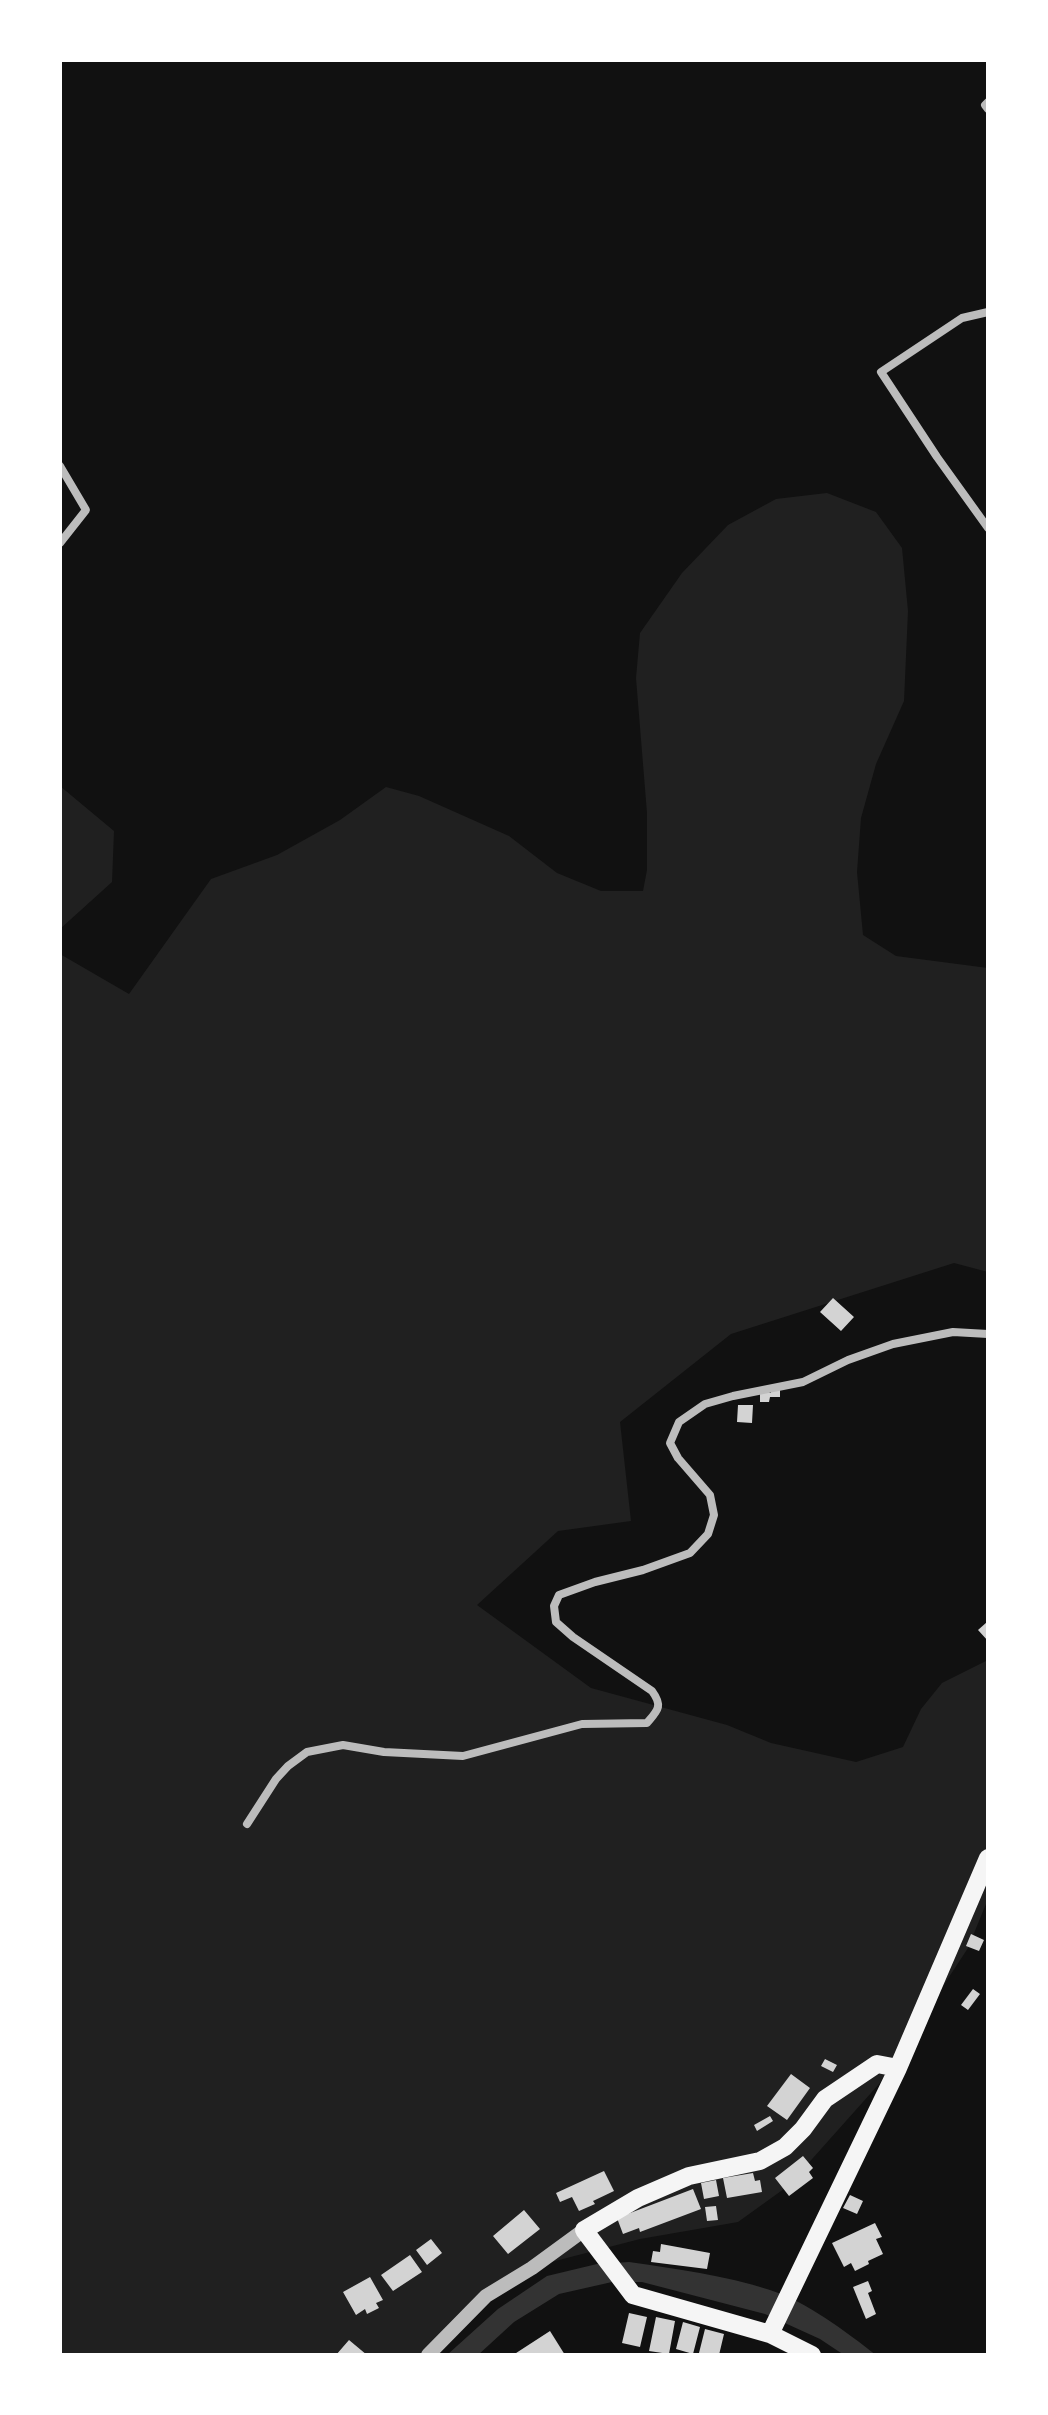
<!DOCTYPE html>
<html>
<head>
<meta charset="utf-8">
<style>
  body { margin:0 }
  #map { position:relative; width:1048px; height:2415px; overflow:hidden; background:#111; font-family:"Sofia Sans Condensed",sans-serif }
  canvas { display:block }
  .frame { position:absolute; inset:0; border:62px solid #fff; pointer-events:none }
</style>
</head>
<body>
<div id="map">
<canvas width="1048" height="2415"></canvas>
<div class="frame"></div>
</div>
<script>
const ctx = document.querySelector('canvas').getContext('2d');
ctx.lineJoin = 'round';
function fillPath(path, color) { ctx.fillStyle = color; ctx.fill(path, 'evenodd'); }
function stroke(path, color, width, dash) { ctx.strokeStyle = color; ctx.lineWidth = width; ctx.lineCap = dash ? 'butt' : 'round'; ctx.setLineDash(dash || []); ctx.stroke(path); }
fillPath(new Path2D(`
  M 827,493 L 876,512 L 902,548 L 908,611 L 904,701 L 876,764 L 861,818 L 857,872 L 863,935 L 896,956 L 988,968 L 988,1272 L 954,1263 L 731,1334 L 620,1422 L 631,1521 L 558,1531 L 477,1605 L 591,1688 L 727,1725 L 771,1743 L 856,1762 L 903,1747 L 921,1709 L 942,1683 L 988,1660 L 988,1899 L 968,1948 L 879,2084 L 788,2186 L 738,2222 L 640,2239 L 532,2267 L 459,2313 L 419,2355 L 60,2355 L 60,954 L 129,994 L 211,879 L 277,855 L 340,820 L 386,787 L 419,796 L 509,836 L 557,873 L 601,891 L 643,891 L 647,870 L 647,813 L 636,678 L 640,633 L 682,573 L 728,525 L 776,499 Z
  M 60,786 L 114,831 L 112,882 L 60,929 Z`), '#202020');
fillPath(new Path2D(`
  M 629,2262 C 676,2269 724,2275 770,2290 C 807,2302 845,2331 876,2355 L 844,2355 L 820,2339 L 765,2314 L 642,2282 L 612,2282 L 559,2294 L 514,2322 L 478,2355 L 447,2355 L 498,2309 L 547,2276 L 597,2264 Z`), '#333');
fillPath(new Path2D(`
  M 833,1298 L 854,1317 L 841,1331 L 820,1312 Z
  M 771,1389 L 780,1389 L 780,1397 L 770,1397 L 769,1402 L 760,1402 L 760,1392 L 771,1393 Z
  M 738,1405 L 753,1405 L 752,1423 L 737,1422 Z
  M 987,1622 L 988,1623 L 988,1641 L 978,1630 Z
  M 971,1934 L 984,1940 L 979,1951 L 966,1946 Z
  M 973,1989 L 980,1994 L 968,2010 L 961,2005 Z
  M 825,2059 L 837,2065 L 833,2072 L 821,2066 Z
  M 791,2074 L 810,2088 L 787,2120 L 767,2106 Z
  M 770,2116 L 773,2121 L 757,2131 L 754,2125 Z
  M 803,2156 L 813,2168 L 809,2172 L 813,2178 L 789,2196 L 775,2178 Z
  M 604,2171 L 614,2191 L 593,2201 L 595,2204 L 579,2211 L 572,2197 L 560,2202 L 556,2193 Z
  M 753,2173 L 755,2181 L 760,2180 L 762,2192 L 727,2198 L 723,2178 Z
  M 716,2180 L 719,2196 L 704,2199 L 701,2183 Z
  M 693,2189 L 701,2209 L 640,2232 L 639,2228 L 623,2234 L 617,2218 Z
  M 850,2195 L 863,2201 L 857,2214 L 843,2208 Z
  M 716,2206 L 718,2220 L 707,2221 L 705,2207 Z
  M 524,2210 L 540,2229 L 508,2254 L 493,2236 Z
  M 875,2223 L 882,2237 L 876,2239 L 883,2254 L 868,2261 L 869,2264 L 855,2271 L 851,2263 L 844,2267 L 832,2243 Z
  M 431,2239 L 442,2253 L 427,2265 L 416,2250 Z
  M 661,2244 L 710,2253 L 707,2269 L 651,2262 L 653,2251 L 660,2252 Z
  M 410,2255 L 422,2272 L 393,2291 L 381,2275 Z
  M 370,2277 L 383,2300 L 376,2303 L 379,2308 L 367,2314 L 365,2309 L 356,2315 L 343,2292 Z
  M 868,2281 L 872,2291 L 868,2293 L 876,2314 L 866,2319 L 853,2287 Z
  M 629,2313 L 647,2317 L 640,2347 L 622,2343 Z
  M 656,2317 L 675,2321 L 669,2354 L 649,2351 Z
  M 683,2322 L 700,2327 L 693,2354 L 676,2349 Z
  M 705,2329 L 724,2334 L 719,2355 L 699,2353 Z
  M 550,2331 L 565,2355 L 513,2355 Z
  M 349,2340 L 367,2355 L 336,2355 Z`), '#d3d3d3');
stroke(new Path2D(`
  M 988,102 L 985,105 L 988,109
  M 988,312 L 962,318 L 881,372 L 937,457 L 988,528
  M 60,466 L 86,510 L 60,543
  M 247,1824 L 276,1779 L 288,1766 L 307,1752 L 343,1745 L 384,1752 L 463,1756 L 582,1724 L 647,1723 C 658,1710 663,1706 652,1691 L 573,1637 L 556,1622 L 554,1606 L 559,1595 L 595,1582 L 643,1570 L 690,1553 L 708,1534 L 714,1515 L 710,1495 L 678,1458 L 670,1443 L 679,1422 L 705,1404 L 733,1396 L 803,1382 L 848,1360 L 893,1344 L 953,1332 L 988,1334`), '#bcbcbc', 8);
stroke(new Path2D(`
  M 428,2355 L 486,2296 L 532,2268 L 584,2230`), '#bcbcbc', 14);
stroke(new Path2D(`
  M 770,2334 L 898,2068 L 988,1858
  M 812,2355 L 770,2334 L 633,2295 L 584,2230 L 638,2198 L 689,2176 L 760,2161 L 785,2147 L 803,2129 L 825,2099 L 877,2064 L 898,2068`), '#f5f5f5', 18);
</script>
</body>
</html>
